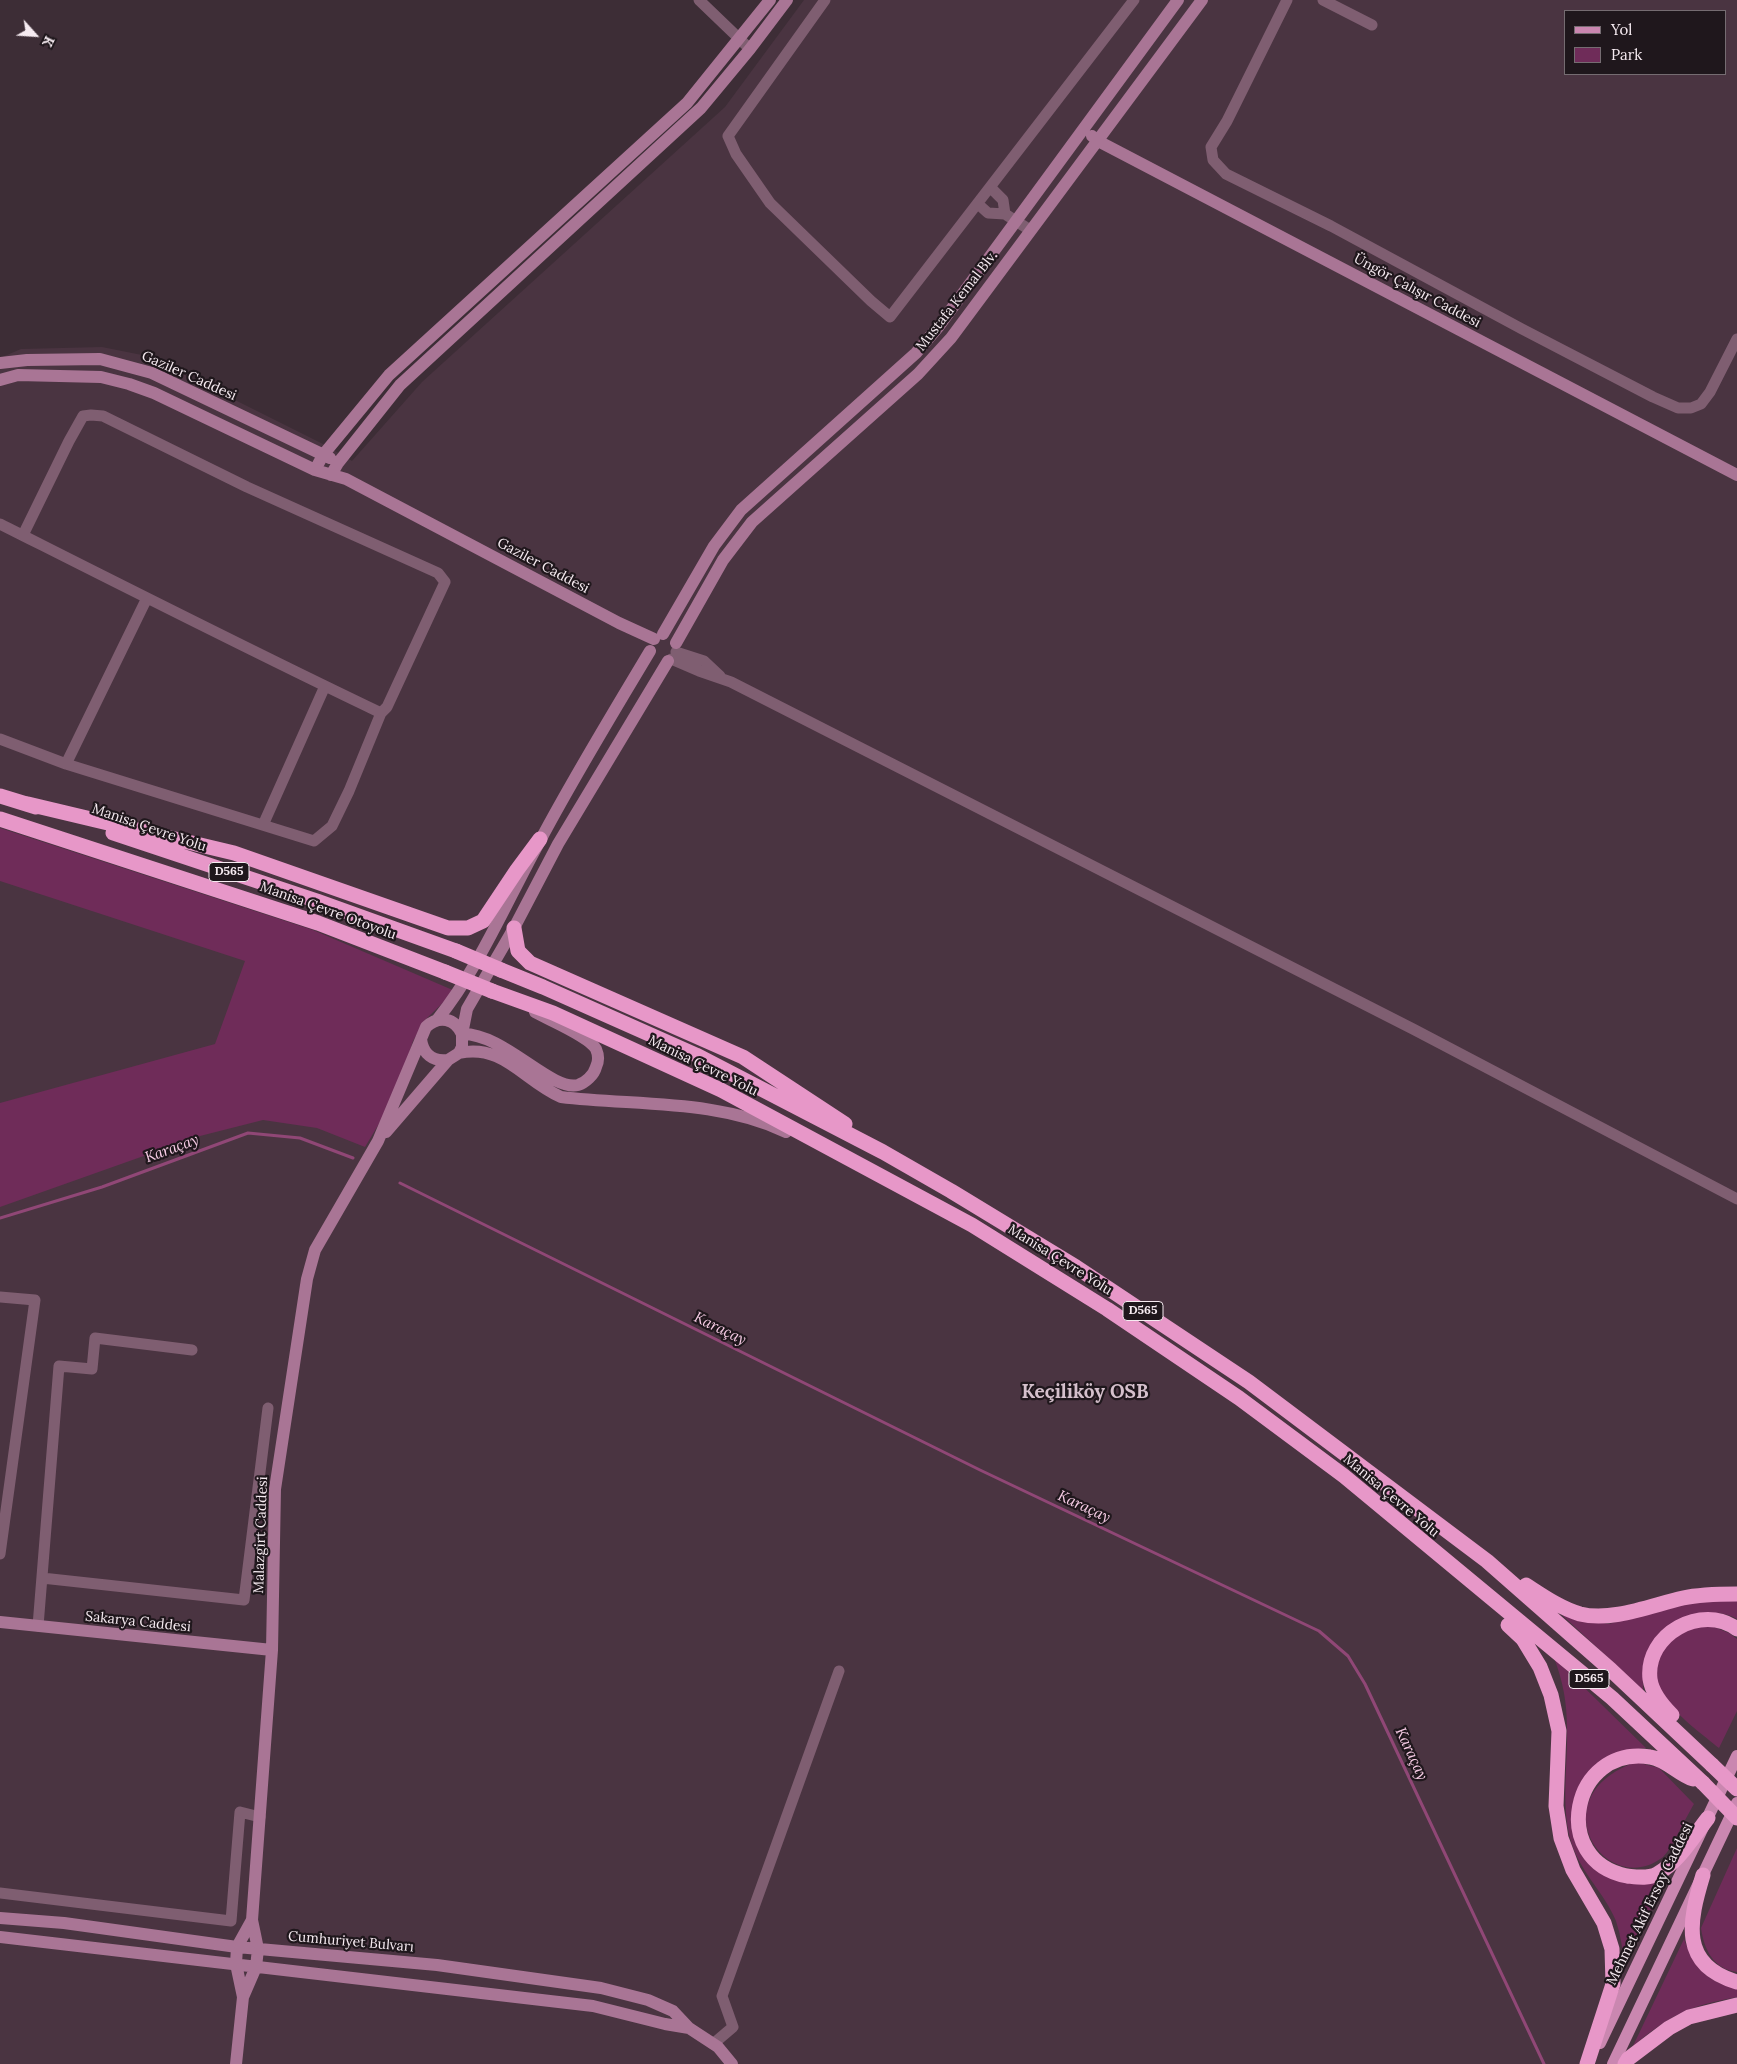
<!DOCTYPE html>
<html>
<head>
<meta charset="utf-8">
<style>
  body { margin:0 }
  #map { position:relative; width:1737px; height:2064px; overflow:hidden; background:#3d2d36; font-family:Lora,serif }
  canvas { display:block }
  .legend { position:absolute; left:1564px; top:10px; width:162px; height:65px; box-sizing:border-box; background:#1f171c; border:1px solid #756c71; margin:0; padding:6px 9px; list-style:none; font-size:15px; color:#f6ebf1 }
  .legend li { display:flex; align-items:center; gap:10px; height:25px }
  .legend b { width:25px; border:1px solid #756c71 }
  .north { position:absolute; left:10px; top:10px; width:50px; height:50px; -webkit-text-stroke:4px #1f171c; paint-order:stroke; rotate:116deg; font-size:14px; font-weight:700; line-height:20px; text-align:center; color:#f6ebf1 }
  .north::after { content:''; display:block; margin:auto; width:18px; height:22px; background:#f6ebf1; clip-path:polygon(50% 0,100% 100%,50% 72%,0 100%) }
</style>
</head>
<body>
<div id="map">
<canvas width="1737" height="2064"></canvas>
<ul class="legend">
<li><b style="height:6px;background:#ca87b0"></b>Yol</li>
<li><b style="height:14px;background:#6f2c59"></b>Park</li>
</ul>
<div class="north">K</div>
</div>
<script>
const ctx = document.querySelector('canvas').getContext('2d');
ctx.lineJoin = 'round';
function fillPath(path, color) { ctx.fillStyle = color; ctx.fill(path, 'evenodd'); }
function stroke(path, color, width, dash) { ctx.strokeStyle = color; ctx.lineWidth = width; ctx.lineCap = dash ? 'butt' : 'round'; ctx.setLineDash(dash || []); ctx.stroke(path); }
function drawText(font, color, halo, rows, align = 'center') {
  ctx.font = font + ' Lora,serif'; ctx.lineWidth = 4.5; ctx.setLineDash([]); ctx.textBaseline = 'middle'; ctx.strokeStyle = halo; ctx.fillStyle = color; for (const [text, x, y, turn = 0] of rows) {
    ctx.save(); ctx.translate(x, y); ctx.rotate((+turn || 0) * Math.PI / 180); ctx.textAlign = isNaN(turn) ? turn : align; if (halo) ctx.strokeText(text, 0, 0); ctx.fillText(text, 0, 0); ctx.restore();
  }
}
fillPath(new Path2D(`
  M 804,0 L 1737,0 L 1737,2064 L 0,2064 L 0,358 L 21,349 L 102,347 L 147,356 L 323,444 L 352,461 L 422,382 L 725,107 ZM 1566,11 L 1726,11 L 1726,74 L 1566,74 Z`), '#4a3441');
fillPath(new Path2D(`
  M 0,828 L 313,930 L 455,991 L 425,1020 L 413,1041 L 395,1097 L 365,1147 L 317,1128 L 263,1120 L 200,1136 L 0,1207 L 0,1103 L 215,1044 L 245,961 L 0,881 Z
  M 1737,1600 L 1737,1619 C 1727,1613 1714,1612 1703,1614 C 1660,1619 1642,1647 1643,1690 L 1562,1615 L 1609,1624 L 1681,1602 Z
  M 1709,1625 L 1729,1633 L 1737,1639 L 1737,1711 L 1719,1748 C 1693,1726 1634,1688 1663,1649 C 1677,1630 1686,1627 1709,1625 Z
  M 1554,1658 L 1646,1748 C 1615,1751 1596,1757 1580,1786 C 1576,1793 1572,1803 1573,1812 C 1573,1825 1580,1840 1583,1853 L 1648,1882 L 1666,1878 L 1624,1966 C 1623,1951 1621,1936 1616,1921 C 1604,1892 1578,1870 1570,1838 C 1561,1803 1568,1765 1567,1728 C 1567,1703 1563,1681 1554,1658 Z
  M 1636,1762 L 1659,1768 L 1694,1804 C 1687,1815 1671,1850 1663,1857 C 1606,1901 1537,1797 1636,1762 Z
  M 1737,1848 L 1737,1972 C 1713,1969 1704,1949 1701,1928 Z
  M 1684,1939 C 1695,1968 1706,1982 1737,1988 L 1737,1997 C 1689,2006 1670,2015 1633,2046 Z`), '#6f2c59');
stroke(new Path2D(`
  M 400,1183 L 980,1470 L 1319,1631 L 1348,1656 L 1365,1684 L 1544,2064
  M 0,1218 L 102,1187 L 248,1133 L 300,1138 L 353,1158`), '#904776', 3);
stroke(new Path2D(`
  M 699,0 L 750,49
  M 825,0 L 728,136 L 736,154 L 770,203 L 871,301 L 890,317 L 1134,0
  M 1287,0 L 1227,121 L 1211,147 L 1213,160 L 1226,174 L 1331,226 L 1522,329 L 1653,397 L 1678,408 L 1691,408 L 1701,404 L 1710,392 L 1737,339
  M 1323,0 L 1372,25
  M 991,188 L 1003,200 L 1005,214
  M 978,204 L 988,213 L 1005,214 L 1030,230
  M 0,524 C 127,588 253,652 381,713 L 387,707 L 445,582 L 438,573 L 247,487 L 103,416 L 91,415 L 83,416 L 69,441 L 23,535
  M 676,652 L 704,661 L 720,676
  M 671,659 L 699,671 L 731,682 L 1413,1029 L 1737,1199
  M 0,739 L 66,764 L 147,598
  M 66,764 L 314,841 L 332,826 L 349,791 L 381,713
  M 263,825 L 325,686
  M 0,1297 L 35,1300 L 0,1554
  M 42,1578 L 244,1600 L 268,1408
  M 38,1626 L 59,1366 L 92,1369 L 95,1338 L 192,1350
  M 0,1893 L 231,1921 L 240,1812 L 260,1817
  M 713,2044 L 733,2027 L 722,1996 L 839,1671`), '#7f5e71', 11);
stroke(new Path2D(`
  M 1092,136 L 1098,141 L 1737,475
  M 0,363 L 27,360 L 100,359 L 152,373 L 330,458
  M 0,380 L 18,375 L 101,377 L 129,384 L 154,393 L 315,470 L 346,479 L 619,623 L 654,639
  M 315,470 L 323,455 L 389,375 L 687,103 L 770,0
  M 331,475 L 338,463 L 400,385 L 701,108 L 750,49 L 787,0
  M 663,634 L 714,546 L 741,510 L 916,353 L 939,326 L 1178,0
  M 676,643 L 723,560 L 752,522 L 918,374 L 951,338 L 1202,0
  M 437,1020 C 481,965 507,900 541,839 C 575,775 613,713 650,651
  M 462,1034 C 504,1033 551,1092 578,1085 C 585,1083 594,1075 596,1067 C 599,1061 599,1056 596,1049 C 589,1036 549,1020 535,1012
  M 421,1039 C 423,1054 433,1062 448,1060
  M 459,1053 C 503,1043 524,1081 561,1097 C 636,1106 716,1099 786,1132
  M 386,1132 L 448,1060 L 459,1053 L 462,1047 L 462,1034 L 467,1009 L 514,928 L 558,844 L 668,661
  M 0,1622 L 272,1650
  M 0,1918 L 64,1923 L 237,1947 L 437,1965 L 601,1988 L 648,2000 L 673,2011 L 689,2028 L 718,2047 L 732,2064
  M 0,1937 L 593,2006 L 665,2024 L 689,2028
  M 243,1997 L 236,1964 L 237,1947 L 252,1920
  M 236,2064 L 243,1997 L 256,1967 L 258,1949 L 252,1920 L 272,1650 L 275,1489 L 307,1279 L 315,1250 L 378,1141 L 426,1027 C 439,1015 455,1018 462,1034`), '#a97595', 12);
stroke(new Path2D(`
  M 1600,2043 L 1737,1756
  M 1613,2064 L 1737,1803`), '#ca87b0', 12);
stroke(new Path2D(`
  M 0,796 L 36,807
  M 28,804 L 234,853 L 448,928 L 468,928 L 483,921 L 517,870 L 540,839
  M 0,819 L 318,923 L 445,972
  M 113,833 L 317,901 L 456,951
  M 514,928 L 518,951 L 530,963 L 743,1057 L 845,1124
  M 501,970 L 543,987 L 696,1055 L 883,1152 L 951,1191 L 1076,1267 L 1249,1382 L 1487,1561 L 1611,1670 L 1712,1765
  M 492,991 L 553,1013 L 721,1090 L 972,1225 L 1107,1309 L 1239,1398 L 1344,1476 L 1612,1698 L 1703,1783
  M 1526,1585 C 1543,1596 1560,1608 1580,1614 C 1612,1622 1652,1605 1683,1598 C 1701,1594 1719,1594 1737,1594
  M 1508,1625 L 1523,1639 L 1540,1667 L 1551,1695 L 1559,1731 L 1556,1806 L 1561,1838 L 1573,1870 L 1604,1923 L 1612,1949 L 1613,1984 L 1587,2064
  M 1672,1715 C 1662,1705 1652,1693 1650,1679 C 1645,1634 1702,1603 1737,1629
  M 1693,1779 C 1678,1774 1666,1759 1650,1757 C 1571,1745 1549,1861 1627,1876 C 1637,1877 1648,1879 1657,1874 C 1679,1862 1693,1837 1708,1818
  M 1703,1875 C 1689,1921 1679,1965 1737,1982
  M 1625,2064 L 1628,2059 L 1669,2028 L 1689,2017 L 1737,2005`), '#e797c8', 15);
stroke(new Path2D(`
  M 456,951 L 501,970
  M 445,972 L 492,991
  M 1712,1765 L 1737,1789
  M 1703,1783 L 1737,1818`), '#e797c8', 15);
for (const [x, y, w] of [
  [229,872,40],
  [1143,1311,40],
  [1589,1679,40]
]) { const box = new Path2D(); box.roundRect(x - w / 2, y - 9.5, w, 19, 4); ctx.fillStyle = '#1f171c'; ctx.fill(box); stroke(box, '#f6ebf1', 1); }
drawText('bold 12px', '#f6ebf1', null, [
  ["D565",229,872],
  ["D565",1143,1311],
  ["D565",1589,1679]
]);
drawText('14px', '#f6ebf1', '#1f171c', [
  ["Üngör Çalışır Caddesi",1417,291,28],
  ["Mustafa Kemal Blv.",957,301,-52],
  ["Gaziler Caddesi",189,376,24],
  ["Gaziler Caddesi",543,566,28],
  ["Manisa Çevre Yolu",149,828,19],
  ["Manisa Çevre Otoyolu",328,911,20],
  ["Manisa Çevre Yolu",703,1066,26],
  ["Manisa Çevre Yolu",1060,1260,32],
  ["Manisa Çevre Yolu",1391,1496,40],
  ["Malazgirt Caddesi",261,1535,-88],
  ["Sakarya Caddesi",138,1622,6],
  ["Mehmet Akif Ersoy Caddesi",1650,1904,-64],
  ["Cumhuriyet Bulvarı",351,1942,5]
]);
drawText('italic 15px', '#f8cde6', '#1f171c', [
  ["Karaçay",172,1149,-20],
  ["Karaçay",720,1329,26],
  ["Karaçay",1084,1507,25],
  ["Karaçay",1411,1754,65]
]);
drawText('bold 19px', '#d5c0cc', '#1f171c', [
  ["Keçiliköy OSB",1085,1393]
]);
</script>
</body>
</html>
